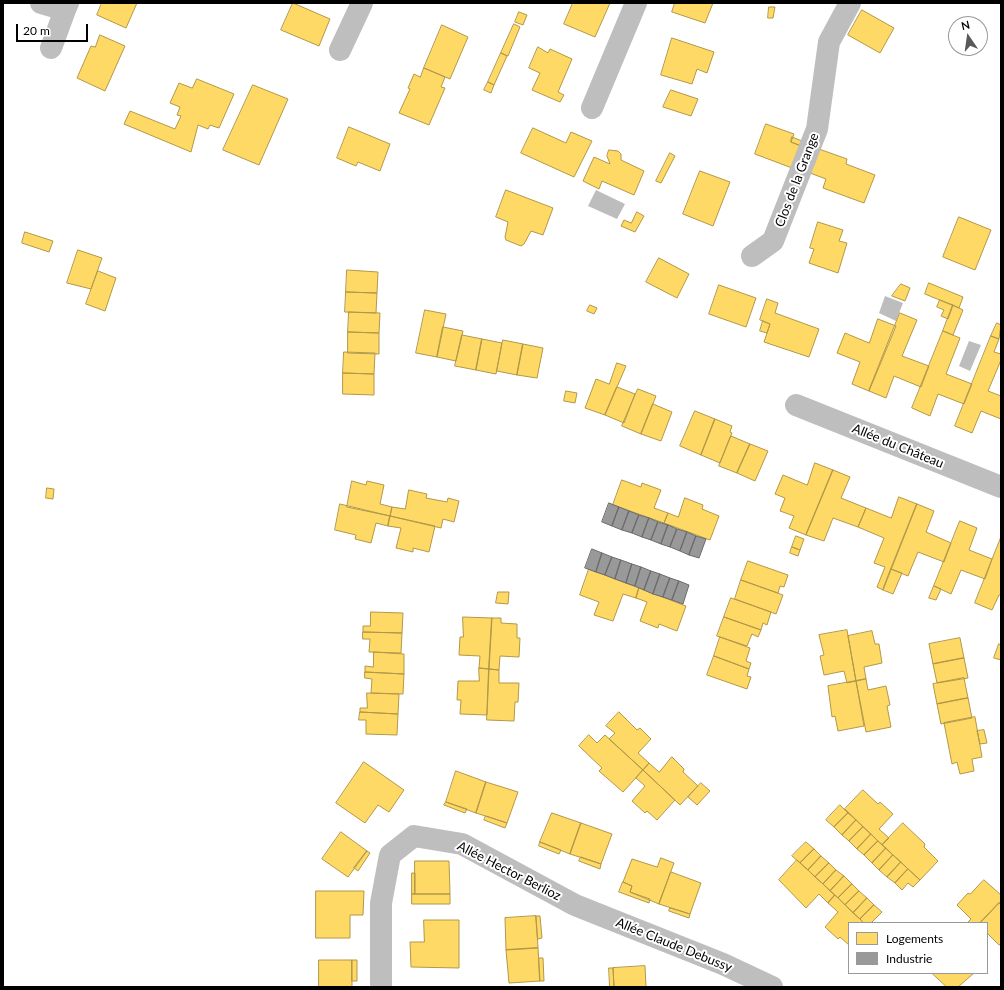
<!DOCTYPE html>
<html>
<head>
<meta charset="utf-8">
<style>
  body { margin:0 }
  #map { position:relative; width:1004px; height:990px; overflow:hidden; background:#fff; font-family:Lato,sans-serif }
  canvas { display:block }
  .frame { position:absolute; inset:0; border:4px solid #000; pointer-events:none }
  .legend { position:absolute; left:848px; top:922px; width:140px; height:52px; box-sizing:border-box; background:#fff; border:1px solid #999; margin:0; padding:5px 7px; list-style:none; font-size:12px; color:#000 }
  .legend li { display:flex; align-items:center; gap:8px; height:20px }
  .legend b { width:20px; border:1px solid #999 }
  .north { position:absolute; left:948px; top:16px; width:40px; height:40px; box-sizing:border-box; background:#fff; border:1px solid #999; border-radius:50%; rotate:347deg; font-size:11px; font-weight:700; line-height:16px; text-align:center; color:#000 }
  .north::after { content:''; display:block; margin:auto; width:14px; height:18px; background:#595959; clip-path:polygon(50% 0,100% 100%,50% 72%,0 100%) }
  .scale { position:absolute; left:16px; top:24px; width:72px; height:18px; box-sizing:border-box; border:2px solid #000; border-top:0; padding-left:5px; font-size:12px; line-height:14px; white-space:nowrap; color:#000; -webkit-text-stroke:3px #fff; paint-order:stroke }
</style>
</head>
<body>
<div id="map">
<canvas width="1004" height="990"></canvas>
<div class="frame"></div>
<ul class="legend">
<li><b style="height:11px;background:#ffd966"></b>Logements</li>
<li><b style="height:11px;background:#999"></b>Industrie</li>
</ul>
<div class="north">N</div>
<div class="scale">20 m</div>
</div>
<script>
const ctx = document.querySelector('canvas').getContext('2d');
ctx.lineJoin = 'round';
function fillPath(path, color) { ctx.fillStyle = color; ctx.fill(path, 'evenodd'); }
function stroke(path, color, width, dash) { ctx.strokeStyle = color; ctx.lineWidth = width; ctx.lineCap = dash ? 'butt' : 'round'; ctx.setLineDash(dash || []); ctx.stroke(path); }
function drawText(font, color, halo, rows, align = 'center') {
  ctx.font = font + ' Lato,sans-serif'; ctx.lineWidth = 4; ctx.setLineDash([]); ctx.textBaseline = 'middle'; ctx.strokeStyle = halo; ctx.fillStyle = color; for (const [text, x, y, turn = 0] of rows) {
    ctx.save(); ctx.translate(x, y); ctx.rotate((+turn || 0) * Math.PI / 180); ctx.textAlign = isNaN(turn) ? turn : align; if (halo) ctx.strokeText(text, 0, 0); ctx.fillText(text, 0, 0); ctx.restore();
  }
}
fillPath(new Path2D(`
  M 596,190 L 625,204 L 617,219 L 588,206 Z
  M 885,296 L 903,303 L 896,321 L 879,313 Z
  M 969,341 L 981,345 L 970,371 L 959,366 Z`), '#bdbdbd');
const homes = new Path2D(`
  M 102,3 L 137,3 L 126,28 L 97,15 Z
  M 293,3 L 330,19 L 319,46 L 281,30 Z
  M 573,3 L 610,3 L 595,37 L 564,24 Z
  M 675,3 L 713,3 L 705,23 L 672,12 Z
  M 769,7 L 775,7 L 773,18 L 768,18 Z
  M 862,10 L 894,28 L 880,53 L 848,35 Z
  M 519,12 L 527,15 L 523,25 L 515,22 Z
  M 514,24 L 520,27 L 508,56 L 501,53 Z
  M 442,25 L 468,37 L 450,79 L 424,68 Z
  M 100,35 L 125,46 L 105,91 L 77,78 L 91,46 L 95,47 Z
  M 672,38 L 714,52 L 707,73 L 697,69 L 692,84 L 661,75 Z
  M 538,47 L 548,53 L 550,49 L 572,59 L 558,92 L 564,95 L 560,102 L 532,90 L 540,73 L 529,68 Z
  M 501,53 L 507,56 L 494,85 L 488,82 Z
  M 424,68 L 445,77 L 441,87 L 445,88 L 429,125 L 399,113 L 410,89 L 408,88 L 414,74 L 420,77 Z
  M 197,79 L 234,94 L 219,128 L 210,125 L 208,129 L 198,125 L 191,152 L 124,124 L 130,111 L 175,129 L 181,116 L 177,115 L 180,107 L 170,103 L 179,83 L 192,88 Z
  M 488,82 L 494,85 L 491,93 L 484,90 Z
  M 253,85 L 288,99 L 259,165 L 223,150 Z
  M 671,90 L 698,99 L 691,116 L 663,107 Z
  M 766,124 L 794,134 L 791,142 L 801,146 L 792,168 L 755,154 Z
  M 349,127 L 390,144 L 380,171 L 358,162 L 356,166 L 337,158 Z
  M 533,128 L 566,143 L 571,132 L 592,141 L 574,177 L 521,153 Z
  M 792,137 L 802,141 L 801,146 L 791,142 Z
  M 819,149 L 847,159 L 846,164 L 875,175 L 864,203 L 823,188 L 826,179 L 810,173 Z
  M 609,150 L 618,151 L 621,154 L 621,160 L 644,171 L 634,195 L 602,181 L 599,189 L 583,181 L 594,157 L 610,164 L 607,156 Z
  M 670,153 L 675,156 L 661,183 L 656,181 Z
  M 700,171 L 730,182 L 713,226 L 683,214 Z
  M 506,190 L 553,208 L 543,235 L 531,231 L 524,244 L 521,246 L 506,240 L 505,237 L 508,222 L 496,217 Z
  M 637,212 L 644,216 L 635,232 L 621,226 L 624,220 L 631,223 Z
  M 959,217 L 991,230 L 975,270 L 943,257 Z
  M 818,222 L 843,230 L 839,241 L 847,243 L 838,273 L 809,263 L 814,249 L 810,248 Z
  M 25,232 L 53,241 L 49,252 L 22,243 Z
  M 78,250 L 102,258 L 91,289 L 67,283 Z
  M 659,258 L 689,274 L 677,298 L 646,282 Z
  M 347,270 L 378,272 L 377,293 L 346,292 Z
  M 98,271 L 116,278 L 105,311 L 86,304 Z
  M 929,283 L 963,297 L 959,308 L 925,294 Z
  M 901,284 L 910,288 L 905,301 L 892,296 Z
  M 719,285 L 756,298 L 746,327 L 709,314 Z
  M 346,292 L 377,293 L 376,313 L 345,312 Z
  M 767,299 L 778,303 L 775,313 L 819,329 L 809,357 L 764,342 L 770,324 L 760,320 Z
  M 940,300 L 953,305 L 948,319 L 941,316 L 944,310 L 937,307 Z
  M 590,305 L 597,308 L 594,314 L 587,311 Z
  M 953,305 L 963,310 L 953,335 L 943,331 Z
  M 425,310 L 446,314 L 437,357 L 416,353 Z
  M 349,312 L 380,313 L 379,333 L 348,332 Z
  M 900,313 L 917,320 L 902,356 L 929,366 L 921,387 L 894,376 L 886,398 L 869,391 Z
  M 878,319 L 896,326 L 869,391 L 852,384 L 860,362 L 837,353 L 845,333 L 869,343 Z
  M 763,321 L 770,324 L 767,333 L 760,331 Z
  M 997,323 L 1001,325 L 999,339 L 991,336 Z
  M 443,327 L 463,331 L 456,361 L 437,357 Z
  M 943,331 L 960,338 L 946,374 L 972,384 L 964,404 L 938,394 L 930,416 L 912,408 Z
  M 348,332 L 379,333 L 379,354 L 348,353 Z
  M 462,335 L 482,339 L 476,370 L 455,366 Z
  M 991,336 L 999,339 L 994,352 L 1001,354 L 1001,360 L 988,391 L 1001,396 L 1001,419 L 981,411 L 972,433 L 955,426 Z
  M 482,339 L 502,343 L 496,374 L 476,370 Z
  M 503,340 L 523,344 L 517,375 L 497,371 Z
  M 523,344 L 543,348 L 537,378 L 517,375 Z
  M 344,352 L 375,353 L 374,374 L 343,373 Z
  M 617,363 L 626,366 L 605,415 L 585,408 L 596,379 L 609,384 Z
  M 343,373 L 374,374 L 374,395 L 343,394 Z
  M 617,387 L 635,394 L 624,423 L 605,415 Z
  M 638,389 L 656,396 L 641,434 L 622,426 Z
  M 566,391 L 577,393 L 575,403 L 564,401 Z
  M 653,404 L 672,412 L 661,441 L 641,434 Z
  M 695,411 L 715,419 L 701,455 L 680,446 Z
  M 715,419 L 732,426 L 730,432 L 732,433 L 720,463 L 701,455 Z
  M 731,436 L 750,444 L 737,473 L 719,466 Z
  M 750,444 L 768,451 L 755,481 L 737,473 Z
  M 815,463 L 833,470 L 806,535 L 789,528 L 794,516 L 780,511 L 785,498 L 775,494 L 783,475 L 807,485 Z
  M 833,470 L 850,477 L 841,498 L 866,508 L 858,527 L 833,518 L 824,541 L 806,535 Z
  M 622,480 L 641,487 L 642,483 L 661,490 L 654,508 L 668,513 L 664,523 L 613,505 Z
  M 352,481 L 366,485 L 367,481 L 384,485 L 380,504 L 392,507 L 390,516 L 347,507 Z
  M 47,488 L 54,489 L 53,499 L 46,498 Z
  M 409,490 L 427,494 L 426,498 L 447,502 L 448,498 L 459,501 L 454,522 L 443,519 L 441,528 L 390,516 L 392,507 L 405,509 Z
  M 899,497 L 917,504 L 883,590 L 877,587 L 885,567 L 874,563 L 884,538 L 858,527 L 866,508 L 891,518 Z
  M 685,498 L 703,505 L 702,509 L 719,516 L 710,540 L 664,523 L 668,513 L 678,517 Z
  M 340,504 L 390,516 L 388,526 L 376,523 L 371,543 L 355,539 L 356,535 L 335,530 Z
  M 917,504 L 934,511 L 926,532 L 951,543 L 944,562 L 918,552 L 908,576 L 891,569 Z
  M 390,516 L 435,526 L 429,552 L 413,548 L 413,552 L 396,548 L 401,528 L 388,526 Z
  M 960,521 L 977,528 L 969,550 L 992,559 L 985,579 L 961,570 L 951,594 L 934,586 Z
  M 796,536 L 804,539 L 800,550 L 792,547 Z
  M 1001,537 L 1001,595 L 999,595 L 992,610 L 975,603 Z
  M 792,547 L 800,550 L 798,556 L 790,553 Z
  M 748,561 L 788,575 L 784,587 L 780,586 L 778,593 L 741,580 Z
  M 589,569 L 639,588 L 636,598 L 623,594 L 613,621 L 594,615 L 599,602 L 580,595 Z
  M 891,569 L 902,573 L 893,594 L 883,590 Z
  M 741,580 L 783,595 L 776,614 L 735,599 Z
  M 934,586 L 941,589 L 936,600 L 929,598 Z
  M 639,588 L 686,606 L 677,631 L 659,624 L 658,628 L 640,621 L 647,602 L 636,598 Z
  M 498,592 L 509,592 L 508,604 L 496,603 Z
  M 731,598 L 771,612 L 767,625 L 763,623 L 761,630 L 724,617 Z
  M 371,612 L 403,613 L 402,633 L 363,632 L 363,626 L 370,626 Z
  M 463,617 L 492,618 L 489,669 L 479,668 L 480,656 L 459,655 L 460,637 L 463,637 Z
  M 724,617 L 761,630 L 758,637 L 752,634 L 747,646 L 717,636 Z
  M 492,618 L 501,618 L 501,623 L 517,624 L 517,638 L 520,638 L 519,657 L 500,656 L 499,670 L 489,669 Z
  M 847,630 L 856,681 L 847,683 L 844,671 L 824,675 L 820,656 L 824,655 L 819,635 Z
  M 872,631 L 875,644 L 879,644 L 882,663 L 864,667 L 866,679 L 856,681 L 848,636 Z
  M 363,632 L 402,633 L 401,653 L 369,652 L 370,639 L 363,639 Z
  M 720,637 L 750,648 L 746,661 L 751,663 L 749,669 L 714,656 Z
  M 960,638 L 964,658 L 933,664 L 929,644 Z
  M 999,644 L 1001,645 L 1001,660 L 994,658 Z
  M 374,652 L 404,654 L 404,674 L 365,672 L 365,666 L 373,667 Z
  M 714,656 L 749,669 L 747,676 L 751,677 L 747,689 L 707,675 Z
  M 964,658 L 968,678 L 937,683 L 933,664 Z
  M 479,668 L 489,669 L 487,715 L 460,714 L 461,700 L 457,700 L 458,681 L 479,681 Z
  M 489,669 L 499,670 L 499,683 L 519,683 L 518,702 L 515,702 L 514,721 L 487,720 Z
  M 365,672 L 404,674 L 403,694 L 371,693 L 372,679 L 365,678 Z
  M 964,678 L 968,698 L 937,704 L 933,684 Z
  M 866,679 L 868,690 L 886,686 L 890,705 L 887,706 L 891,727 L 866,732 L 856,681 Z
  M 856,681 L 864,726 L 838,731 L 835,716 L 832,717 L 828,686 Z
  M 367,693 L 399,694 L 398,714 L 360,712 L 360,708 L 367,708 Z
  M 968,698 L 972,718 L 941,724 L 937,704 Z
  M 360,712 L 398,714 L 397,735 L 366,734 L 366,720 L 359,720 Z
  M 619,712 L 637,730 L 640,728 L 651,739 L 638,753 L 649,763 L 643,770 L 609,739 L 615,733 L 606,726 Z
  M 975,717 L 982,757 L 972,759 L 974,771 L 960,774 L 957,762 L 952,764 L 944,723 Z
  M 984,730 L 987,743 L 980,744 L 977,731 Z
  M 589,735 L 597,743 L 605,735 L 643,770 L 623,792 L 599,771 L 602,768 L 579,746 Z
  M 672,757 L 684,769 L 683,772 L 698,786 L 680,805 L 643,770 L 649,763 L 659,772 Z
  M 364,762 L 404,790 L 389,812 L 378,805 L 365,823 L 336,803 Z
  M 643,770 L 675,800 L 657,820 L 647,811 L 645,813 L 632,801 L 645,786 L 636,778 Z
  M 456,771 L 486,782 L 476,813 L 446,802 Z
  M 486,782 L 518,792 L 507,823 L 476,813 Z
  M 701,783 L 710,791 L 697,805 L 688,797 Z
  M 863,790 L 878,804 L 880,802 L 893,814 L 879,829 L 889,838 L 882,845 L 845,809 Z
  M 446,802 L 467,809 L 465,813 L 444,805 Z
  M 840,805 L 848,813 L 834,827 L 826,820 Z
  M 552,813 L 581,823 L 570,854 L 540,842 Z
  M 848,813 L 856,820 L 842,835 L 834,827 Z
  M 486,816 L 507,823 L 505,828 L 484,820 Z
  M 856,820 L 863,827 L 849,841 L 842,835 Z
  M 581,823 L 612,834 L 601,864 L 570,854 Z
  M 903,823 L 925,844 L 924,847 L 938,861 L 920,880 L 882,845 Z
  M 863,827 L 871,834 L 857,849 L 849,841 Z
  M 341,832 L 367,851 L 348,877 L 322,859 Z
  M 871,834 L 878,841 L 864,855 L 857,849 Z
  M 878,841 L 886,848 L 872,863 L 864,855 Z
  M 540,842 L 561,850 L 559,854 L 539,846 Z
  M 806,842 L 814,849 L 800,863 L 792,856 Z
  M 886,848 L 893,855 L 879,870 L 872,863 Z
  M 814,849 L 821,856 L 808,870 L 800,863 Z
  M 367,851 L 370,853 L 358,871 L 354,868 Z
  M 893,855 L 901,862 L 887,877 L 879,870 Z
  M 821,856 L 829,863 L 815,877 L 808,870 Z
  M 581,857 L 601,864 L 600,869 L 579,861 Z
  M 661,858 L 674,863 L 659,904 L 630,892 L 632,886 L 623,882 L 632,859 L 657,867 Z
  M 797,860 L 835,895 L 828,903 L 819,894 L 806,908 L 779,880 Z
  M 415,861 L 449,861 L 450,894 L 415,894 Z
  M 901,862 L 908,869 L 895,883 L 887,877 Z
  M 829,863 L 836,870 L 823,884 L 815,877 Z
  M 908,869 L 920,880 L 913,887 L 908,883 L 902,890 L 895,883 Z
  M 836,870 L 844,876 L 830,891 L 823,884 Z
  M 671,872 L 701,883 L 690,914 L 659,904 Z
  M 412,873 L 415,873 L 415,894 L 412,894 Z
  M 844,876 L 852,884 L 838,898 L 830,891 Z
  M 984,880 L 1001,895 L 1001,901 L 980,923 L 967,923 L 971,919 L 957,905 L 968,893 L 970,894 Z
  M 623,882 L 632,886 L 630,892 L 650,899 L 649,903 L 619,892 Z
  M 852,884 L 859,891 L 845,905 L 838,898 Z
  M 316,891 L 364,891 L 363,915 L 350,915 L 350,938 L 316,938 Z
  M 859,891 L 867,898 L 853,913 L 845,905 Z
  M 412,894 L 450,894 L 450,904 L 412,904 Z
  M 835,895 L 864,923 L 849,923 L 849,945 L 840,937 L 838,939 L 825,927 L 838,912 L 828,903 Z
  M 867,898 L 874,905 L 860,919 L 853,913 Z
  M 999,903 L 1001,904 L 1001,944 L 999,945 L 987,933 L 987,923 L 980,923 Z
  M 874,905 L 882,912 L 871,923 L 864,923 L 860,919 Z
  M 670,908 L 690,914 L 689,918 L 669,911 Z
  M 536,916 L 540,916 L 542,938 L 538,939 Z
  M 536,916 L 538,948 L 506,950 L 505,918 Z
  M 424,920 L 459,920 L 459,968 L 411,967 L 410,942 L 424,942 Z
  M 538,948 L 540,981 L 509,983 L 506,950 Z
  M 539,958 L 543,958 L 544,981 L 540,981 Z
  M 319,960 L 352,960 L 352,987 L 319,987 Z
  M 352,960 L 357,960 L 357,981 L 352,981 Z
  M 645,966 L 646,987 L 614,987 L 613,968 Z
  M 609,968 L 613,968 L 614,987 L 610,987 Z
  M 932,973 L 974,973 L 958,987 L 947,987 Z`);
fillPath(homes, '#ffd966');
stroke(homes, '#b29847', 1);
const industry = new Path2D(`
  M 609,503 L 619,507 L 612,526 L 602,522 Z
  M 619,507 L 629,511 L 622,530 L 612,526 Z
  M 629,511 L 639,515 L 632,533 L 622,530 Z
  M 639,515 L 649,518 L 642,537 L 632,533 Z
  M 649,518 L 658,522 L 651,540 L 642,537 Z
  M 658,522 L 668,525 L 661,544 L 651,540 Z
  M 668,525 L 677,529 L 670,547 L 661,544 Z
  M 677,529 L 687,532 L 680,551 L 670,547 Z
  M 687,532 L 696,536 L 689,555 L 680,551 Z
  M 696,536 L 706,539 L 699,558 L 689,555 Z
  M 592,549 L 602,553 L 596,572 L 585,568 Z
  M 602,553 L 612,557 L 605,575 L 596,572 Z
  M 612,557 L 621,560 L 615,579 L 605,575 Z
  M 621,560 L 632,564 L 626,583 L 615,579 Z
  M 632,564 L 641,567 L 635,586 L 626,583 Z
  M 641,567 L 651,571 L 644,590 L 635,586 Z
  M 651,571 L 660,574 L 653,594 L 644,590 Z
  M 660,574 L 670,578 L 663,597 L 653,594 Z
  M 670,578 L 679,581 L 672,600 L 663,597 Z
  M 679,581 L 689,585 L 683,604 L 672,600 Z`);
fillPath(industry, '#999');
stroke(industry, '#6b6b6b', 1);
stroke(new Path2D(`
  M 41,3 L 65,10 L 68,3
  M 51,48 L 65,10
  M 340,50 L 362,3
  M 592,108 L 636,3
  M 752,256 L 773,241 L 817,129 L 829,42 L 850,3
  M 796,405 L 1001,487
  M 381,987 L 381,903 L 390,855 L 414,836 L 462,844 L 575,905 L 723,964 L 772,987`), '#bebebe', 22);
drawText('13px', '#000', '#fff', [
  ["Clos de la Grange",797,180,-69],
  ["Allée du Château",898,446,22],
  ["Allée Hector Berlioz",509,871,27],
  ["Allée Claude Debussy",674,945,22]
]);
</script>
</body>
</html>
